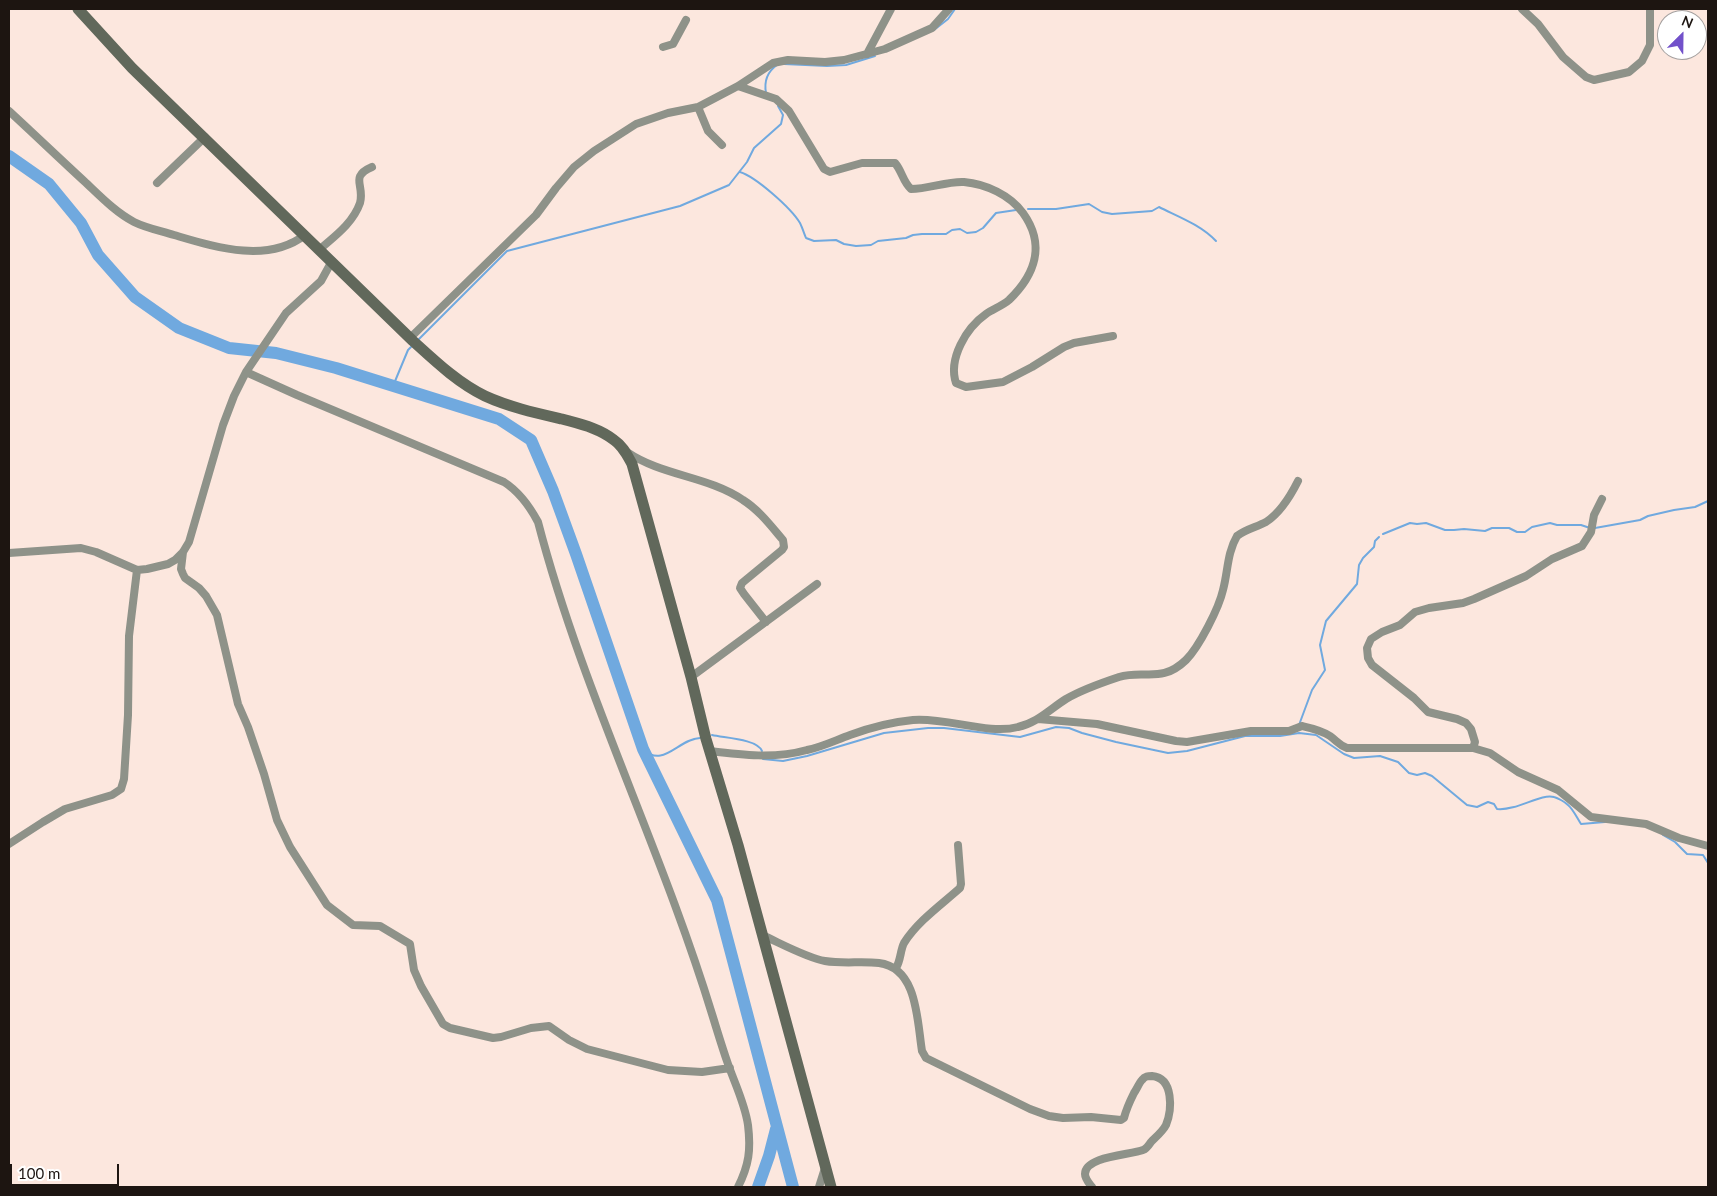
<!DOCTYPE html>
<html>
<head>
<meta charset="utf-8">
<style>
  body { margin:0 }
  #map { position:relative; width:1717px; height:1196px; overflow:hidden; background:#fce7de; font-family:Lato,sans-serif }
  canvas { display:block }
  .frame { position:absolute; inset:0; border:10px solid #1d1511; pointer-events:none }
  .north { position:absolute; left:1657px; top:10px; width:50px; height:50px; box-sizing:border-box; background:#fff; border:1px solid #a5a1a0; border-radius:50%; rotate:23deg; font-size:14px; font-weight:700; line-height:20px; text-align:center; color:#1d1511 }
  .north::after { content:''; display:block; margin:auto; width:18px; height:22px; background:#7251ca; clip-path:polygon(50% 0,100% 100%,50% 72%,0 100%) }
  .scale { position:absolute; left:10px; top:1164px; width:109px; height:22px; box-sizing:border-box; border:2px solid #1d1511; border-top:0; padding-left:6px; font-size:15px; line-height:18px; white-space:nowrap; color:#1d1511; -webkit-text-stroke:4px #fff; paint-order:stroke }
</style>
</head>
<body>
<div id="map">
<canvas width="1717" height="1196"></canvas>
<div class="frame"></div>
<div class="north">N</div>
<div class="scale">100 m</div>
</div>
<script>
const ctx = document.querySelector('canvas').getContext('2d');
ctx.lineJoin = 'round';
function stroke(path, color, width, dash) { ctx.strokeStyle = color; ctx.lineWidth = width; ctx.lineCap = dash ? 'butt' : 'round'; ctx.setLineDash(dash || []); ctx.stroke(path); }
stroke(new Path2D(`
  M 934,30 L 948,19 L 955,9
  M 784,64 L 827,66 L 846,65 L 875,56
  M 766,93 C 764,82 767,72 777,65
  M 740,172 C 756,177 791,208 800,223 C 802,227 804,233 806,238 L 814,241 L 836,240 L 844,244 L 856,246 L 871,245 L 878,241 L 906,238 L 913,235 L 922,234 L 946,234 L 952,230 L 960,229 L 967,233 L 976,232 L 983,228 L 996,213 L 1016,210
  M 1028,209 L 1056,209 L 1089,204 L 1102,212 L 1112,214 L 1152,211 L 1159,207 C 1179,217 1201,225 1216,241
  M 418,340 L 507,251 L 680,206 L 729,185 L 747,162 L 754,148 L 781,124 L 783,115 L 778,106
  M 393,386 L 408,350 L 411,347
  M 1595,528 L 1640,520 L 1648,516 L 1674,510 L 1695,507 L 1708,501
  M 1383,534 L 1410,523 L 1417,524 L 1426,523 L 1445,530 L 1454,530 L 1464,529 L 1485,531 L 1492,528 L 1509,528 L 1517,532 L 1525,532 L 1532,527 L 1550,523 L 1557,525 L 1581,525 L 1590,528
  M 1299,725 L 1312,690 L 1325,670 L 1320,645 L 1326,621 L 1357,584 L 1359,565 L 1363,558 L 1374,547 L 1375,541 L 1379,537
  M 712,735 C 725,738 757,739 762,751
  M 643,749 C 663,769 678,739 700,738
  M 763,759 L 783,761 L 807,756 L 884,733 L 928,728 L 944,728 L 1020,737 L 1056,727 L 1069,728 L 1082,733 L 1116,742 L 1168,753 L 1187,751 L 1245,736 L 1280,736 L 1299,733 L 1316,735 L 1344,754 L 1354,758 L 1380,756 L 1398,762 L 1409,773 L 1417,775 L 1425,773 L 1432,776 L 1467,805 L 1477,807 L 1488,802 L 1494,804 L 1497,809 C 1517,811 1541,793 1554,797 C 1558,798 1565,802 1568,805 C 1573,809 1577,818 1581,824 L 1605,822
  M 1663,835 L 1675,842 L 1687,854 L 1703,855 L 1708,863`), '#70a9df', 2);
stroke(new Path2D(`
  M 9,156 L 49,184 L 81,223 L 98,255 L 135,297 L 179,328 L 229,348 L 276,353 L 336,368 L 499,419 L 531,440 L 553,491 L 576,554 L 643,749 L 717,900 L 793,1187
  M 758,1187 L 769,1156 L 776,1129`), '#70a9df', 12);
stroke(new Path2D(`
  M 1522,9 L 1538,24 L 1563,57 L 1586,77 L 1594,80 L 1629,72 L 1642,61 L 1650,45 L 1650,9
  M 663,47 L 673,44 L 686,20
  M 867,54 L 891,9
  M 738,86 L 776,99 L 789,111 L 824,169 L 830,172 L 862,163 L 895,163 C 902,171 903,182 911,189 C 929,189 947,181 964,182 C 986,184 1010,195 1023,213 C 1046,245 1035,275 1009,300 C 1002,306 993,309 986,314 C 966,328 948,359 956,383 L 966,387 L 1003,382 L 1032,367 L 1064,347 L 1074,343 L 1113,336
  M 698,107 L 708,131 L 722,145
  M 9,111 C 34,134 59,158 84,181 C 99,195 115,212 134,222 C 146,228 161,231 174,235 C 215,247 267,264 305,235
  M 157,183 L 205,137
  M 320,249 C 335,236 353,223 360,203 C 365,185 349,177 372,167
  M 410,338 L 536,215 L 556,188 L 574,167 L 594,151 L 636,124 L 668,113 L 698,107 L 738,86 L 773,63 L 788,60 L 825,62 L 844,60 L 885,49 L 932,28 L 949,9
  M 246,372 L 297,395 L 504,482 C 518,491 530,507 538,522 C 582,691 661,847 712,1014 C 717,1030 722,1047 728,1064 C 735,1084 745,1104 748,1125 C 751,1150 749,1165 738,1187
  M 627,452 C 662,476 708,476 743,500 C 759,510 771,526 783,540 L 784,547 L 782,550 L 742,583 L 740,588 L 744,594 L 766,622
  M 183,552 L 181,569 L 183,574 L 185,578 L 199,588 L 206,596 L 217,615 L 238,704 L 248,727 L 264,774 L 277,820 L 290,847 L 327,905 L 353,925 L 380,926 L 410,944 L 414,970 L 421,986 L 443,1024 L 450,1028 L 493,1038 L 501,1037 L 531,1028 L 549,1026 L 569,1040 L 587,1049 L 668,1070 L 702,1072 L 730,1068
  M 9,553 L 81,548 L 96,552 L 137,570 L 147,569 L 168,564 L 175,560 L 183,552 L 189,542 L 223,425 L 234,396 L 246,372 L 286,313 L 321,281 L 332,261
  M 691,677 L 817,584
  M 1038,719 L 1097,724 L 1176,741 L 1187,742 L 1251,731 L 1289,731 L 1302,726 C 1311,728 1321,730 1330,736 C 1337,741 1339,745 1347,748 L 1473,748 L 1490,753 L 1518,772 L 1558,790 L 1591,817 L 1646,824 L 1679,838 L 1708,846
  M 1473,748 L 1475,742 L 1471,729 L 1466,723 L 1457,719 L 1428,712 L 1414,698 L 1372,665 L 1368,658 L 1367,648 L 1371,639 L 1382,632 L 1400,625 L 1415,612 L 1429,608 L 1463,603 L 1474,599 L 1526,576 L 1552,559 L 1582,546 L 1591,532 L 1594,515 L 1602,499
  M 710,751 C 742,755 775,759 807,750 C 822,747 836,740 850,735 C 869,728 892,722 913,720 C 946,717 988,735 1018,727 C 1037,723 1050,709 1066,699 C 1083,689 1101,683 1119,677 C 1145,669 1161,684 1186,660 C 1199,647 1219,608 1223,590 C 1228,572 1227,553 1237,536 C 1246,529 1257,527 1266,522 C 1280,513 1291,495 1298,481
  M 9,844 L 43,822 L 65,809 L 112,795 L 121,789 L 124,779 L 128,715 L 129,636 L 137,570
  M 762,935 C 780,943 807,958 825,961 C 843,964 861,961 879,963 C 918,968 917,1021 922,1051 L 926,1058 L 1030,1109 L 1049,1116 L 1063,1118 L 1091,1117 L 1121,1120 L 1124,1118 C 1126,1110 1130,1101 1134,1093 C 1137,1089 1139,1083 1142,1080 C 1145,1076 1148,1076 1152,1076 C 1174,1078 1172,1110 1166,1125 C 1163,1131 1156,1137 1151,1142 C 1149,1145 1146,1149 1143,1150 C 1130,1155 1085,1156 1085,1174 C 1085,1179 1089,1183 1092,1187
  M 896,968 C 901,960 900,951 904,943 C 918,921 941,905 960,888 L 961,884 L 958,845
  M 819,1187 L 825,1168`), '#8e9289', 8);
stroke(new Path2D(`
  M 78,9 L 132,68 L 413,341 C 435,361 458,383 485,396 C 509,407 536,413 562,419 C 580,424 599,428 614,440 C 623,446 627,455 632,464 L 691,677 L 706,739 L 738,845 L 831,1187`), '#61685b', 11);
</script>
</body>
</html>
